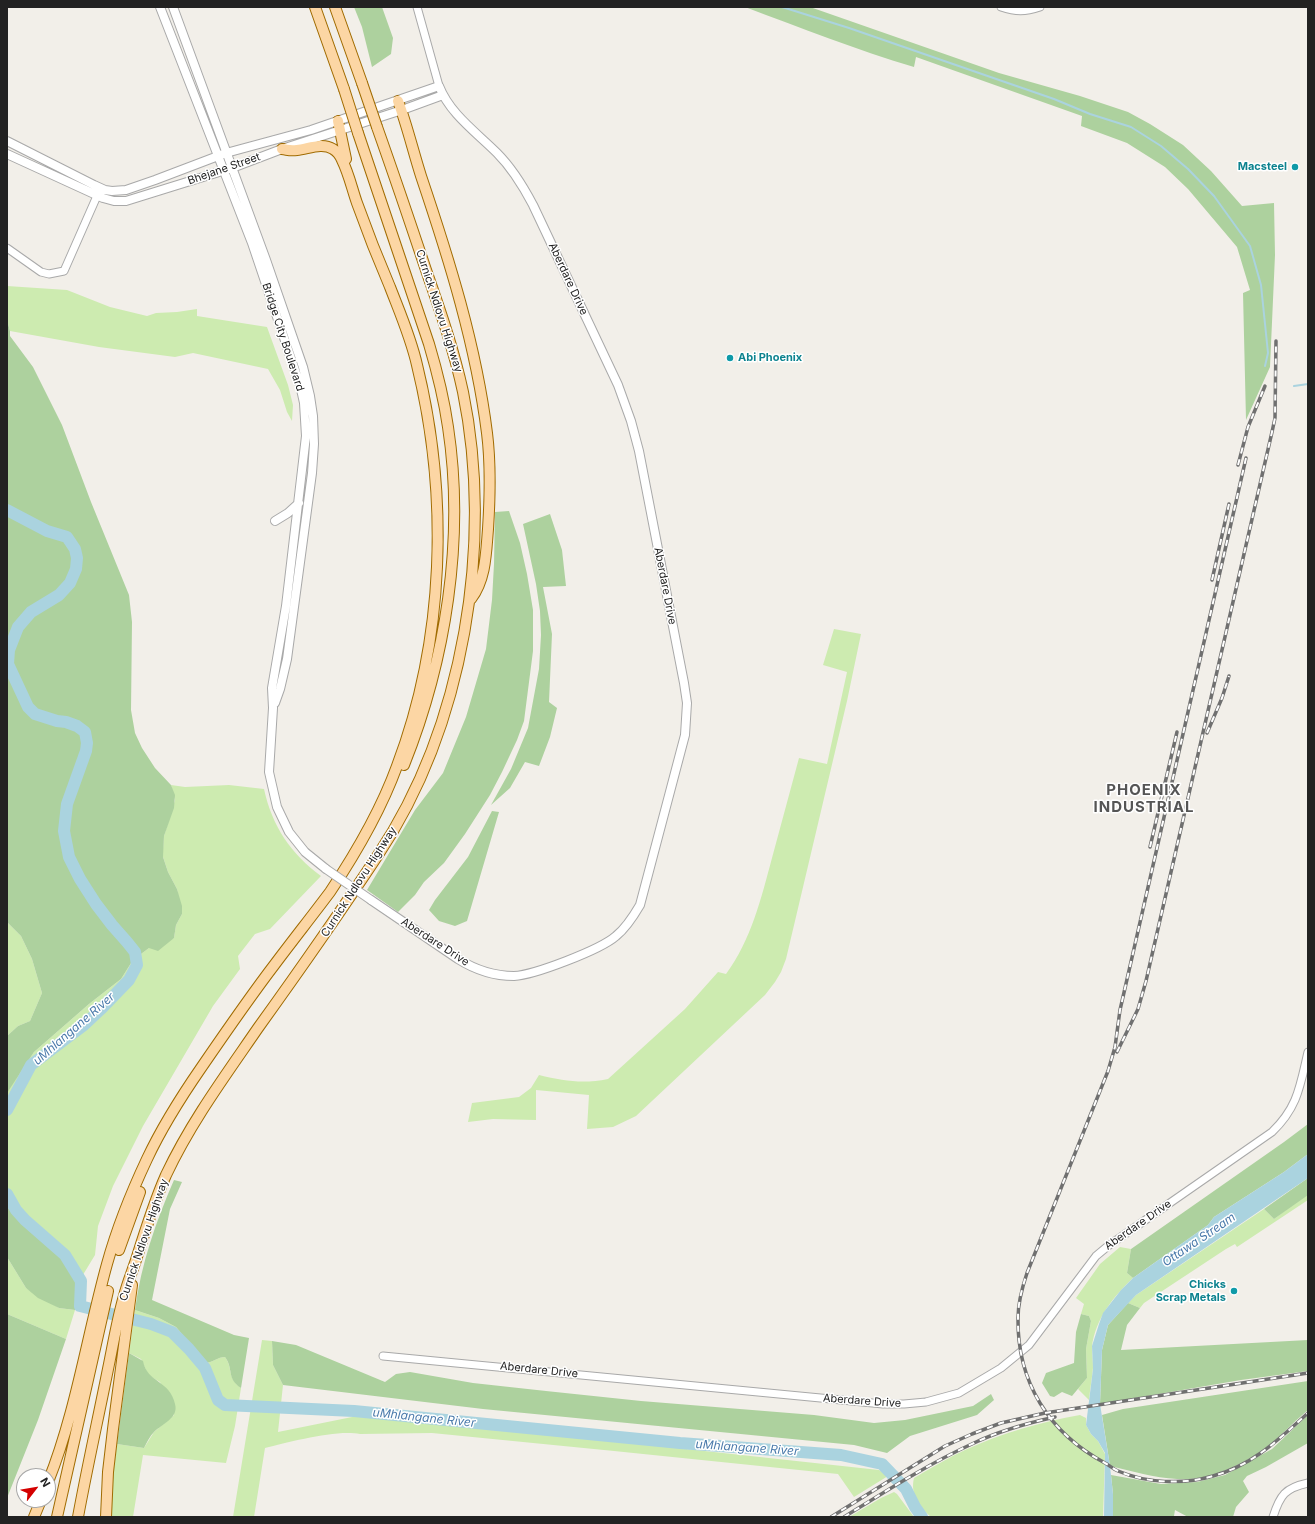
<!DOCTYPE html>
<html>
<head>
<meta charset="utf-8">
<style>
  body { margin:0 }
  #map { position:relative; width:1315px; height:1524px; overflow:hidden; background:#f2efe9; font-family:Inter,sans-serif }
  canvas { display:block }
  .frame { position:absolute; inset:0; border:8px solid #222; pointer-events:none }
  .north { position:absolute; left:16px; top:1468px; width:40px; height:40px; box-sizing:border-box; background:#fff; border:1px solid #a7a7a7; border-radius:50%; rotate:59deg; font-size:11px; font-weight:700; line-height:16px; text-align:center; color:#222 }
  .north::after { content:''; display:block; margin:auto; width:14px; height:18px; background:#d40000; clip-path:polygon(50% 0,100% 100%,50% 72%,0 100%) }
</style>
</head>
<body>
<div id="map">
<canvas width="1315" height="1524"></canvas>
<div class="frame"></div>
<div class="north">N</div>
</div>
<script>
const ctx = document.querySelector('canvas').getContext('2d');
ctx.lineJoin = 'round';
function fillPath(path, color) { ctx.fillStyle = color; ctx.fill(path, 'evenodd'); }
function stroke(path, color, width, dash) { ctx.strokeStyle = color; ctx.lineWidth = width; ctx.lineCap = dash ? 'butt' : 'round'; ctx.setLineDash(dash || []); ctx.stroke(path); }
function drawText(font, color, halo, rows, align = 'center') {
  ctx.font = font + ' Inter,sans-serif'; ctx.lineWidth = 3; ctx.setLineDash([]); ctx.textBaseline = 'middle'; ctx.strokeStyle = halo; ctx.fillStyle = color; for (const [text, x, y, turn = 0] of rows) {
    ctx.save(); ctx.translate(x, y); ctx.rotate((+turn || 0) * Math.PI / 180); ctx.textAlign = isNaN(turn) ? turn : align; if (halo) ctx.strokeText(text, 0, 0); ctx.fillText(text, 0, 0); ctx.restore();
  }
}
fillPath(new Path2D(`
  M 7,286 L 67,290 L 110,307 L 147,316 L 156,313 L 177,312 L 197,309 L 197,316 L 267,327 L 288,385 L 293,405 L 292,421 L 287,412 L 280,390 L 268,369 L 193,353 L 175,357 L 99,347 L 10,331 L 7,320 Z
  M 834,629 L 861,634 L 847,701 L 786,959 L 781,972 L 775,982 L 765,995 L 636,1116 L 613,1127 L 587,1129 L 589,1095 L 536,1090 L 536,1120 L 493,1119 L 468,1122 L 472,1103 L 519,1097 L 531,1088 L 539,1075 C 564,1081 583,1084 608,1079 L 685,1009 L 718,972 L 726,974 C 751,940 761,899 772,858 C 781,825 790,791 799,758 L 827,764 L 847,672 L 823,665 Z
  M 171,785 L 185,787 L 229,785 L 264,789 C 272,826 291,854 321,876 L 270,929 L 255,934 L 238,956 L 240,969 L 213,1006 L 143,1126 L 113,1186 L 98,1226 L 95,1255 L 78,1283 L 64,1257 L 7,1207 L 7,1093 L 8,1090 L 34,1052 L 89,1004 L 121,979 L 133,960 L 149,948 L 174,938 L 176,925 L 182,914 L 177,889 L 168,872 L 163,857 L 163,849 L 164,836 L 175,800 Z
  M 7,922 L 21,936 L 32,959 L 42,993 L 30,1021 L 18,1026 L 7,1036 Z
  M 1307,1194 L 1308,1200 L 1237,1247 L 1235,1244 L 1226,1249 L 1144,1303 L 1140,1308 L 1128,1303 L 1136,1295 L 1264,1209 L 1274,1219 Z
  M 1120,1247 L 1131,1249 L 1127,1273 L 1133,1278 C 1114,1296 1095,1319 1092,1347 C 1092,1354 1093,1361 1093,1368 C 1092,1379 1090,1389 1089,1400 L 1078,1389 L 1087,1378 L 1086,1349 L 1091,1321 L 1089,1316 L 1081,1314 L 1084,1304 L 1076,1298 L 1100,1264 Z
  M 7,1257 L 26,1288 L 59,1308 L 75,1310 L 66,1339 L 7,1314 Z
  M 135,1310 L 159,1318 L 176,1327 L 206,1363 C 213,1362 218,1357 225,1357 C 233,1368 227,1378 241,1388 L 235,1426 L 226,1463 L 143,1455 L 133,1517 L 110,1517 L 112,1483 L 117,1444 L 144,1448 L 154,1432 L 174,1415 L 160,1382 L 148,1375 L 141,1359 L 129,1353 Z
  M 262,1340 L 272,1341 L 273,1365 L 283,1385 L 278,1432 L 357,1416 L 454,1426 L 576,1437 L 879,1470 L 888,1476 L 854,1497 L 838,1474 L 614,1451 L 432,1433 L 360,1434 C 337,1429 289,1442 265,1448 L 254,1517 L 233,1517 Z
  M 1080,1415 L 1086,1418 L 1086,1425 L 1091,1434 L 1098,1441 L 1105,1454 L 1103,1517 L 931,1517 C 919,1507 910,1494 914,1478 C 931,1468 948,1458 965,1450 C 1002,1433 1041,1422 1080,1415 Z
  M 894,1492 L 897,1494 L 914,1517 L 849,1517 L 881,1498 Z`), '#cdebb0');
fillPath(new Path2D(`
  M 354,7 L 382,7 L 393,38 L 391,54 L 372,67 L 362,27 Z
  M 745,7 L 810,7 L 999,73 L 1080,96 L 1128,112 L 1150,124 L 1183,145 L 1211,171 L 1242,206 L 1274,203 L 1275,255 L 1270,367 L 1246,420 L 1243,293 L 1250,290 L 1237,247 L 1188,189 L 1165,167 L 1127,143 L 1081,126 L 1082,116 L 916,57 L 914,67 C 857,50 801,28 745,7 Z
  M 7,320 L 10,331 L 10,336 L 33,367 L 62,425 L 91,502 L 129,595 L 132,622 L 131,710 L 135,733 L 142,748 L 155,768 L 171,785 L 175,795 L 174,808 L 164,836 L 163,857 L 168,872 L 177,889 L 182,906 L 182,914 L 176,925 L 174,938 L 158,951 L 149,948 L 133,960 L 121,979 L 89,1004 L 34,1052 L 7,1093 L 7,1036 L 18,1026 L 30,1021 L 42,993 L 32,959 L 21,936 L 7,922 Z
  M 509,511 L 520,543 L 527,574 L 533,610 L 533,651 L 524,721 L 517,740 L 502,772 L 490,795 L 465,834 L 444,863 L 424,882 L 415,895 L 398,912 L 367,890 L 415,810 L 443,773 L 466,717 L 486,649 L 492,600 L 494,564 L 495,512 Z
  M 550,514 L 562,550 L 566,586 L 543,587 L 552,634 L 549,702 L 557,708 L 550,737 L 539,766 L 525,762 L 510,788 L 491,805 L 511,769 L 528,728 L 539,669 L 541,635 L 540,611 L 536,584 L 523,524 Z
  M 492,811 L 499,812 L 467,921 L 455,926 L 439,921 L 429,910 L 435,900 L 468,857 Z
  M 1308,1124 L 1308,1154 L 1284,1172 L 1214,1217 L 1208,1225 L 1133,1278 L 1127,1273 L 1131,1249 L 1284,1142 Z
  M 1308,1178 L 1308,1195 L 1274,1219 L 1264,1209 Z
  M 174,1180 L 182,1182 L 170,1209 L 152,1300 L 234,1335 L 249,1338 L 241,1388 C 226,1378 234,1369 225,1357 C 218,1357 213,1362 206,1363 L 176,1327 L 159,1318 L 135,1310 C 141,1264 156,1221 174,1180 Z
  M 7,1207 L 64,1257 L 78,1283 L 78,1306 L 75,1310 L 59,1308 L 38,1298 L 26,1288 L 7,1257 Z
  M 1128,1303 L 1140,1308 L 1127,1325 L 1121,1350 L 1308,1340 L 1308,1371 L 1241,1380 L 1100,1404 L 1102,1350 L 1108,1325 Z
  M 7,1314 L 66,1339 L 38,1420 L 7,1498 Z
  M 1081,1314 L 1089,1316 L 1091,1321 L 1086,1349 L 1087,1378 L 1072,1396 L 1062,1392 L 1054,1397 L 1050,1396 L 1042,1383 L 1046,1373 L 1074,1363 L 1076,1332 Z
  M 272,1341 L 296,1345 L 385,1382 L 396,1374 L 410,1372 L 473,1383 L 546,1391 L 641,1401 L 814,1415 L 874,1423 L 905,1420 L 973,1406 L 991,1394 L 994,1400 L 977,1415 L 910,1436 L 887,1453 L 854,1445 L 483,1409 L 283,1385 L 273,1365 Z
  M 129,1353 L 143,1361 C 147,1383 170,1380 175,1404 C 179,1418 162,1424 154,1432 C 150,1436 147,1442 144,1448 L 117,1444 Z
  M 1308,1381 L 1308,1410 C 1291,1424 1276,1442 1257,1454 C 1233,1469 1205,1481 1177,1479 C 1154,1478 1132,1471 1110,1466 L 1102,1415 L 1123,1409 Z
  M 1308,1415 L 1308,1443 L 1266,1467 L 1247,1476 L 1243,1481 L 1249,1492 L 1236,1507 L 1233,1517 L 1188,1517 L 1175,1510 L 1174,1516 L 1176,1517 L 1113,1517 L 1113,1494 L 1111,1475 L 1161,1484 L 1197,1482 L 1225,1475 L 1272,1449 Z`), '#add19e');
fillPath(new Path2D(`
  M 1308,1154 L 1308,1178 L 1136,1295 L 1108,1325 L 1102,1350 L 1100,1404 L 1110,1466 L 1113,1494 L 1113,1517 L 1104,1517 L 1105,1453 L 1098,1441 L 1091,1434 L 1086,1425 L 1093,1369 L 1092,1346 L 1099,1324 L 1103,1313 L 1121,1290 L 1133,1278 L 1208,1225 L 1214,1217 L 1284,1172 Z`), '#aad3df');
stroke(new Path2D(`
  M 782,7 L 849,28 L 1054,99 L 1090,114 L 1131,127 L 1161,146 L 1188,169 L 1214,196 L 1250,246 L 1261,285 L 1268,353 L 1265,366
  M 1294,386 L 1308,384`), '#aad3df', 2);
stroke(new Path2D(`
  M 7,510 L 47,531 L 67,537 L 75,549 L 77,558 L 76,569 L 70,583 L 59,595 L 31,612 L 18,627 L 9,650 L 8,664 L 28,707 L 35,714 L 57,721 L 66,722 L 77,726 L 85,732 L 87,743 L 86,751 L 67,804 L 64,831 L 69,857 L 80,879 L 96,904 L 112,925 L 127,942 L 135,952 L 137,965 L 129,980 L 101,1009 L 84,1025 L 31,1065 L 7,1110
  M 7,1194 L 16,1210 L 25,1220 L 65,1255 L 81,1281 L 80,1306 L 151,1324 L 172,1332 L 189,1349 L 205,1368 L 218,1400 L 225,1405 L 354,1411 L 680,1443 L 841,1455 L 882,1464 L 906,1489 L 915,1507 L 922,1517`), '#aad3df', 12);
const minor = new Path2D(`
  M 417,7 L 439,86
  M 1001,7 C 1016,12 1025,12 1040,7
  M 7,248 L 41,272 L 49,274 L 64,271 L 97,196
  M 383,1356 L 883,1404 L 904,1404 L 926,1402 L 959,1393 L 1001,1368 L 1029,1345 L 1096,1256 L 1108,1246 L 1272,1132 C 1298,1107 1300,1086 1308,1052
  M 1273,1517 C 1280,1495 1285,1488 1308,1483`);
const tertiary = new Path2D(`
  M 160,7 L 252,243 L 300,385 L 304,403 L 306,436 L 286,606 L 272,688 L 273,708 L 269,772 L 277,807 L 289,832 L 305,852 L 326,869
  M 173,7 L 266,260 L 303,367 L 310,396 L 313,416 L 314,444 L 312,473 L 287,659 L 280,689 L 275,703
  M 7,141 L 94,185 L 105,190 L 112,191 L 126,190 L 155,180 L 226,153 L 311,130 L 439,86 C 450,114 476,132 497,153 C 512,168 523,186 533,205 L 618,385 L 631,421 L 639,451 L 684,683 L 687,703 L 685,735 L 640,905 C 633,917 626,928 616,936 C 600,950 534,975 514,976 C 494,976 474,969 458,959 L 371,900
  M 7,154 L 103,198 L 114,201 L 126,201 L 232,168 L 282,149 L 402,110 L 443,95
  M 275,521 L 288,513 L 299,503`);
const primary = new Path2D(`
  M 315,7 L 344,89
  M 335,7 L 362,83
  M 398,101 C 407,125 413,151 421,176 C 449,259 476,345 487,433 C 491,465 490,498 488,529 C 486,553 486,579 471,599
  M 338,121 L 346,159
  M 358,133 L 429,344 C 437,371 444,399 448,427 C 465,539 446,660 404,765
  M 119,1250 L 140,1192
  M 48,1482 C 76,1412 87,1336 107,1264 C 117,1228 131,1193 147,1159 C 162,1127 181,1097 201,1068 C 225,1033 249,998 275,964 C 293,940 312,916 330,892 C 356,853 381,810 397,766 C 445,639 449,496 417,365 C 411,338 400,313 390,287 C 378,259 367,231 357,203 C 352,189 349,174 342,160 C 340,155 338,152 333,149 C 322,142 308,149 297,150 C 290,151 289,150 282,149
  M 34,1517 L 41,1500
  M 57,1517 L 108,1291
  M 78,1517 C 87,1468 98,1419 108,1369 C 113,1345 117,1320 124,1296 C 127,1284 132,1272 136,1260 C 145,1231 154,1202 166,1175 C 191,1122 225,1076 258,1028 C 299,971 339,914 378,855 C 464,726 494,543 463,392 C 454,350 440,310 426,270 C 410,222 394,175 377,127
  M 106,1517 L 108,1472 L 113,1429 L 132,1285`);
stroke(minor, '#a9a9a9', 9);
stroke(tertiary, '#a9a9a9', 10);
stroke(primary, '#a06b00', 12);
stroke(minor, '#fff', 7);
stroke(tertiary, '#fff', 8);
stroke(primary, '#fcd6a4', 10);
const rail = new Path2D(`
  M 1246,458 L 1120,1010 L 1115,1047 L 1108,1071 L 1027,1273 C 1022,1288 1018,1303 1018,1318 C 1017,1382 1049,1433 1105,1463 C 1109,1465 1113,1469 1118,1471 C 1146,1483 1183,1485 1213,1476 C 1253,1465 1278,1440 1308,1413
  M 1238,465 L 1248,427 L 1265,386
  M 1212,580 L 1229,504
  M 1207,733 L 1222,698 L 1229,676
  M 1150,847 L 1177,732
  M 1117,1052 L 1138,1009 L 1146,981 L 1272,432 L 1275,418 L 1276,341
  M 831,1517 L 945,1446 L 972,1434 L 1001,1423 L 1045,1413 L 1308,1373
  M 844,1517 C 886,1491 928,1464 974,1443 C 999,1431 1028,1423 1055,1417`);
stroke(rail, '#707070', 3.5);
stroke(rail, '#fff', 2, [6]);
const tertiaryBridge = new Path2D(`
  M 326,869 L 371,900`);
const primaryBridge = new Path2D(`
  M 362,83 L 377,127
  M 344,89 L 358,133`);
stroke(tertiaryBridge, '#a9a9a9', 10, []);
stroke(primaryBridge, '#a06b00', 12, []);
stroke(tertiaryBridge, '#fff', 8);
stroke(primaryBridge, '#fcd6a4', 10);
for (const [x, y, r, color] of [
  [1295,167,4,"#0f9aa8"],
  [730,358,4,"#0f9aa8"],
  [1234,1291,4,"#0f9aa8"]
]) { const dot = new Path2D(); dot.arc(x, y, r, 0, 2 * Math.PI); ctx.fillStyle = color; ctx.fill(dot); stroke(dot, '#fff', 1.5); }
drawText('bold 11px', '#0d838f', '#fff', [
  ["Macsteel",1287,167],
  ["Abi Phoenix",738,358,"left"],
  ["Chicks",1226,1285],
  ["Scrap Metals",1226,1298]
], 'right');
drawText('11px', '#222', '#fff', [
  ["Bhejane Street",224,169,-19],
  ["Aberdare Drive",568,279,65],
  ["Curnick Ndlovu Highway",439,311,72],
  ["Bridge City Boulevard",283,337,72],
  ["Aberdare Drive",665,586,79],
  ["Curnick Ndlovu Highway",359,882,-57],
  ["Aberdare Drive",435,942,33],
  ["Aberdare Drive",1138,1225,-35],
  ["Curnick Ndlovu Highway",144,1240,-71],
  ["Aberdare Drive",539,1370,6],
  ["Aberdare Drive",862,1401,4]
]);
drawText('italic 12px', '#4a7aab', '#fff', [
  ["uMhlangane River",74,1029,-41],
  ["Ottawa Stream",1199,1240,-34],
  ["uMhlangane River",424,1418,6],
  ["uMhlangane River",747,1448,4]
]);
ctx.letterSpacing = '1px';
drawText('bold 15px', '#555', '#fff', [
  ["PHOENIX",1144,790],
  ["INDUSTRIAL",1144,807]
]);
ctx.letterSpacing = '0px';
</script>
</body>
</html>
